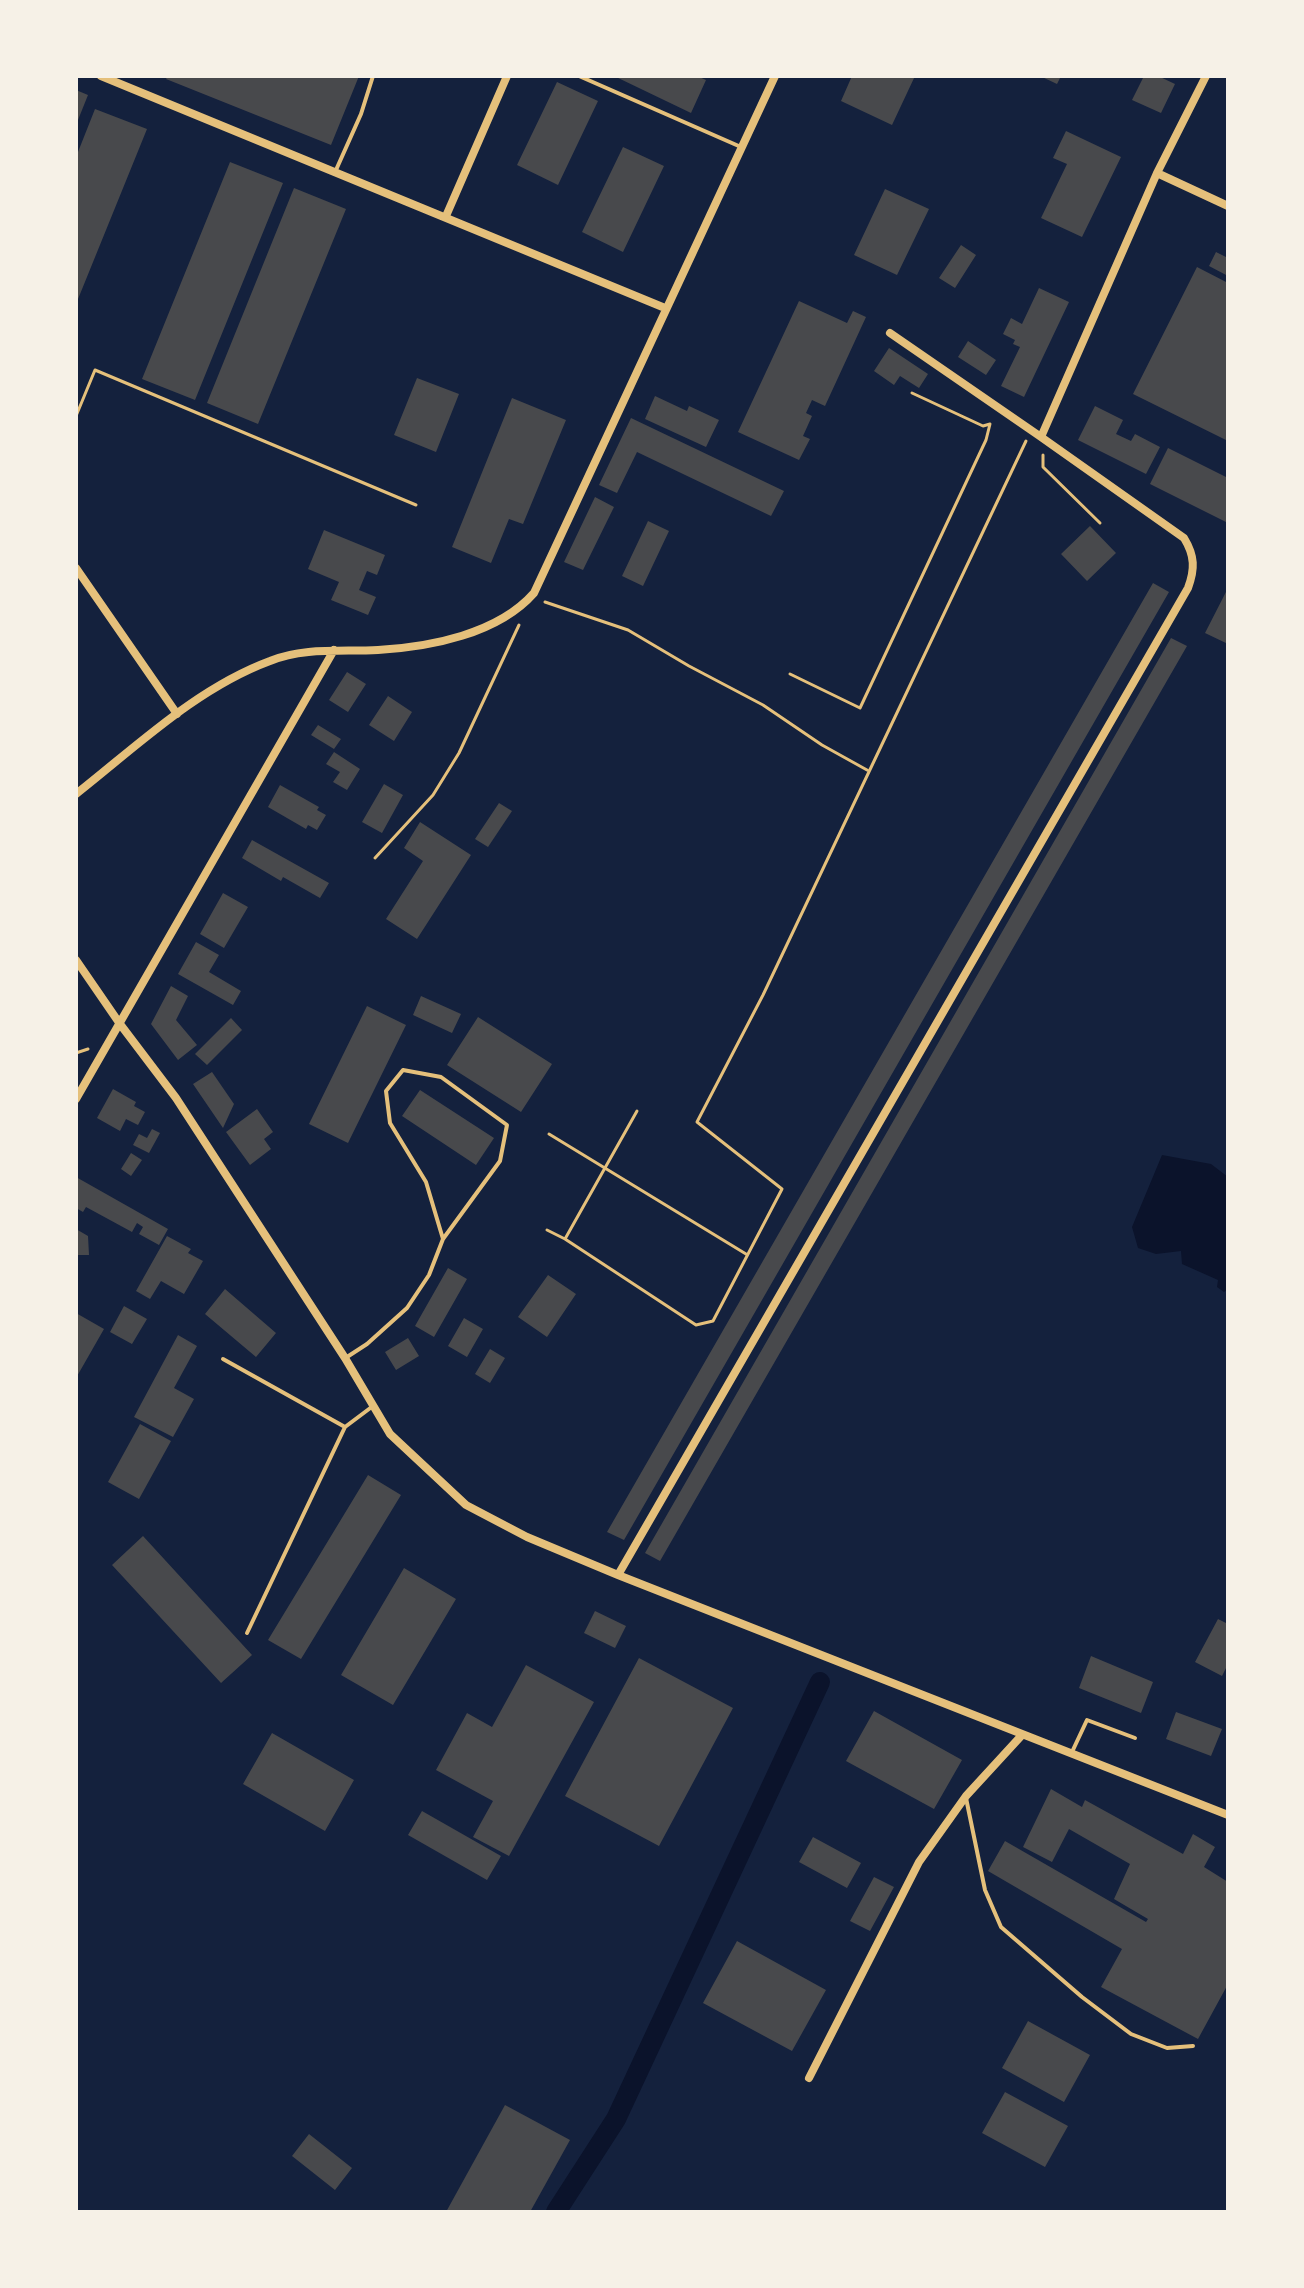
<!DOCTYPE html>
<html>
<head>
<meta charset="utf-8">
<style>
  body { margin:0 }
  #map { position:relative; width:1304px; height:2288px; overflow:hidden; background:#14213d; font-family:"DejaVu Sans",sans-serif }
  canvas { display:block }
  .frame { position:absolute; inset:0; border:78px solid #f6f1e7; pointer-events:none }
</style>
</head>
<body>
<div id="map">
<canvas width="1304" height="2288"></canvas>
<div class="frame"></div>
</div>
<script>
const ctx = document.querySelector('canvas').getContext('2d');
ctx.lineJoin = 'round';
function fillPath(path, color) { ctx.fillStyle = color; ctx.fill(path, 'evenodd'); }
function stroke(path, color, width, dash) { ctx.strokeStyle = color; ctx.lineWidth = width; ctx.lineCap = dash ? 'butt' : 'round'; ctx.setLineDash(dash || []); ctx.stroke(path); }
fillPath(new Path2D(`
  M 1162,1155 L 1211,1164 L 1228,1177 L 1228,1289 L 1224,1292 L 1217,1287 L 1218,1280 L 1182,1264 L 1181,1251 L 1156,1254 L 1138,1248 L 1132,1227 Z`), '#0b132b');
stroke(new Path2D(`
  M 556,2212 L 616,2119 L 820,1682`), '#0b132b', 20);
fillPath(new Path2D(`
  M 168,76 L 359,76 L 331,145 L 166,79 Z
  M 614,76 L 697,76 L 706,80 L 691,113 Z
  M 852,76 L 915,76 L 892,125 L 841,101 Z
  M 1040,76 L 1061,76 L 1057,84 Z
  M 1144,76 L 1158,76 L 1175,84 L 1161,113 L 1132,100 Z
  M 557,82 L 598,101 L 558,185 L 517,165 Z
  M 76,90 L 88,95 L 76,125 Z
  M 95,109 L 147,129 L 76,304 L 76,157 Z
  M 1066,131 L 1121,157 L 1082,237 L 1041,218 L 1067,164 L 1053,158 Z
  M 623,147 L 664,166 L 623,252 L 582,232 Z
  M 230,162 L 283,183 L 195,400 L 142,379 Z
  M 294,188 L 346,209 L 258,424 L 207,403 Z
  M 885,189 L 929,209 L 897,275 L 854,255 Z
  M 961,245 L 976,255 L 955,288 L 939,278 Z
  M 1216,252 L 1228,258 L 1228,276 L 1209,266 Z
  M 1197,267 L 1228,283 L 1228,441 L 1133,394 Z
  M 1039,288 L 1069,302 L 1024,397 L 1001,386 L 1020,347 L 1013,344 L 1015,340 L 1003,334 L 1011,318 L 1022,324 Z
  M 799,301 L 847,323 L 853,311 L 866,317 L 825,406 L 812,400 L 806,413 L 812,416 L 803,436 L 810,439 L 799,460 L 738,432 Z
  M 968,341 L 996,360 L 986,375 L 958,357 Z
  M 889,348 L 928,374 L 919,388 L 900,376 L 894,385 L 874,371 Z
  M 417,378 L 459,394 L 436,452 L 394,435 Z
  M 655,396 L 687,411 L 689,406 L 719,420 L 706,447 L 645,419 Z
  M 512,398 L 566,420 L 523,524 L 509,519 L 491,563 L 452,547 Z
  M 1095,406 L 1123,420 L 1116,434 L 1131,441 L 1135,434 L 1160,447 L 1146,474 L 1078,440 Z
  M 631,418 L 784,491 L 771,516 L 637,452 L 617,493 L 599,485 Z
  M 1168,448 L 1228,478 L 1228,523 L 1150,484 Z
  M 595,497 L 614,507 L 583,570 L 564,562 Z
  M 648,521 L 669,531 L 643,586 L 622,576 Z
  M 1090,526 L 1116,553 L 1087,581 L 1061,554 Z
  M 324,530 L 385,555 L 377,575 L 367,571 L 359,590 L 376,597 L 368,615 L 331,600 L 339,582 L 308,569 Z
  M 1153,583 L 1169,592 L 624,1540 L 607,1532 Z
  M 1228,588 L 1228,644 L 1205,633 Z
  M 1171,638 L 1187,646 L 660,1561 L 645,1553 Z
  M 347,672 L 366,684 L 348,712 L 329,700 Z
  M 388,696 L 412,712 L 394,741 L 369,725 Z
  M 318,725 L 341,739 L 334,749 L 311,735 Z
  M 334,752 L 360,769 L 347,790 L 333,782 L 340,772 L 326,764 Z
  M 384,784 L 403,795 L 382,833 L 362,822 Z
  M 280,785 L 319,807 L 317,810 L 326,815 L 317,830 L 308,825 L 306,829 L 268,807 Z
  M 499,803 L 512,811 L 488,847 L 475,839 Z
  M 420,822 L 471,855 L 417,939 L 386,919 L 423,861 L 404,848 Z
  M 252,840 L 329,883 L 320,898 L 283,877 L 281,881 L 242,858 Z
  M 223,893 L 248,907 L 224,948 L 200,934 Z
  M 196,942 L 219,955 L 209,972 L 241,991 L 233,1005 L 178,974 Z
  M 171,986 L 188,996 L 176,1020 L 197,1045 L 178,1060 L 151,1024 Z
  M 421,996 L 461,1014 L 452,1033 L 413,1015 Z
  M 367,1006 L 406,1025 L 348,1143 L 309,1124 Z
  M 478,1017 L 552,1064 L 521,1112 L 447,1065 Z
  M 231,1018 L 242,1030 L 207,1065 L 195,1054 Z
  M 212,1072 L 234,1104 L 223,1128 L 193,1084 Z
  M 113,1089 L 136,1102 L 134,1106 L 145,1112 L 138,1125 L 126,1119 L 120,1131 L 97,1118 Z
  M 420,1090 L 494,1138 L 476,1165 L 402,1116 Z
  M 257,1109 L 273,1132 L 264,1139 L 271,1149 L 250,1165 L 226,1132 Z
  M 152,1129 L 160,1133 L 149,1153 L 133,1145 L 139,1134 L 147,1138 Z
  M 131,1153 L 142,1160 L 131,1176 L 121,1169 Z
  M 76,1177 L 168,1229 L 159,1245 L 139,1234 L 143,1227 L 137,1223 L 132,1232 L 86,1207 L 83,1212 L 76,1208 Z
  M 76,1229 L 88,1236 L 89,1255 L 78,1255 Z
  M 167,1236 L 191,1249 L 188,1253 L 203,1261 L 184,1294 L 161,1281 L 150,1299 L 136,1291 Z
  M 448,1268 L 467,1279 L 434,1337 L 415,1326 Z
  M 548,1275 L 576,1294 L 547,1337 L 518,1317 Z
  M 225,1289 L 276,1333 L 256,1357 L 205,1314 Z
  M 124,1306 L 147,1319 L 132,1344 L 110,1332 Z
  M 76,1313 L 104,1329 L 76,1378 Z
  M 464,1318 L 483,1329 L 467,1357 L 448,1346 Z
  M 178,1335 L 197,1346 L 174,1388 L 194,1399 L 173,1437 L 134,1417 Z
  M 408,1338 L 419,1356 L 396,1370 L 385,1352 Z
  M 490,1349 L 505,1358 L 490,1383 L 475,1374 Z
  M 140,1424 L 171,1441 L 139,1499 L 108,1482 Z
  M 368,1475 L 401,1495 L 301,1659 L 268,1640 Z
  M 143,1536 L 252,1655 L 221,1683 L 112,1565 Z
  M 404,1568 L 456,1599 L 393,1705 L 341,1675 Z
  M 595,1611 L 626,1626 L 615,1648 L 584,1633 Z
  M 1218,1619 L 1228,1624 L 1228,1664 L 1222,1676 L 1195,1662 Z
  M 1091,1656 L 1153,1682 L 1141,1713 L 1079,1688 Z
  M 639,1658 L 733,1708 L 659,1846 L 565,1796 Z
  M 526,1665 L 594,1702 L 509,1856 L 473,1837 L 493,1801 L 436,1770 L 467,1713 L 492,1727 Z
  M 874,1711 L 962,1760 L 934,1809 L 846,1761 Z
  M 1176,1712 L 1222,1729 L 1211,1756 L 1166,1739 Z
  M 272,1733 L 354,1780 L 325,1831 L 243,1784 Z
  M 1051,1789 L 1082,1807 L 1085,1800 L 1183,1854 L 1193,1834 L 1215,1847 L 1204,1867 L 1228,1882 L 1228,1984 L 1198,2039 L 1101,1987 L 1122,1949 L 988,1871 L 1005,1841 L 1146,1922 L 1148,1919 L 1114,1899 L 1130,1864 L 1069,1829 L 1052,1862 L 1023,1847 Z
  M 422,1811 L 501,1856 L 487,1880 L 408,1835 Z
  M 813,1837 L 861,1863 L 847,1888 L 799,1862 Z
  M 874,1877 L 894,1887 L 870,1931 L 850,1921 Z
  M 737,1941 L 826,1990 L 792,2051 L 703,2003 Z
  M 1028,2021 L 1090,2055 L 1064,2102 L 1002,2068 Z
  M 1005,2092 L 1068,2126 L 1045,2167 L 982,2133 Z
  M 505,2105 L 570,2140 L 530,2212 L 446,2212 Z
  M 309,2134 L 352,2168 L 335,2190 L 292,2156 Z`), '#48494c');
stroke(new Path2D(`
  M 912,393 L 983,426 L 990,424
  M 76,416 L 95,370 L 416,505
  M 1043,455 L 1043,467 L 1100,523
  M 545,602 L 628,630 L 689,666 L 763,705 L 822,745 L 867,770
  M 790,674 L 860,708 L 986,440 L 990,424
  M 375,858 L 433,795 L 459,753 L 519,625
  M 76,1053 L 88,1049
  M 549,1134 L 746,1254
  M 547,1230 L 565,1239 L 696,1325 L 713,1321 L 782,1189 L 697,1122 L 763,995 L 1026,441
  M 565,1239 L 637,1111`), '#e5c07b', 3);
stroke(new Path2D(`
  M 579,76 L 741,147
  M 336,170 L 361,114 L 373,76
  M 347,1357 L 367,1344 L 407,1308 L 429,1275 L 443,1239 L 500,1161 L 507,1125 L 441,1077 L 403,1070 L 386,1091 L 390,1123 L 426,1182 L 443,1239
  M 223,1359 L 345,1427
  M 247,1633 L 345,1427 L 373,1406
  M 1072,1752 L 1087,1720 L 1135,1738
  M 966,1798 L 985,1890 L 1001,1927 L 1082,1997 L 1131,2034 L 1167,2048 L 1193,2046`), '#e5c07b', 4);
stroke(new Path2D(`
  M 101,76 L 665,308
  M 1157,173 L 1228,206
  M 446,216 L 507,76
  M 890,333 L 1041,437
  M 76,568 L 177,714
  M 76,794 C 137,746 197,688 270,661 C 304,647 342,652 378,650 C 430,647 498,634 534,593 L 775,76
  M 76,960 L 120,1024 L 176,1098 L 345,1358 L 390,1434 L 466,1505 L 527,1537 L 618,1575 L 1228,1815
  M 76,1099 L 334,650
  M 618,1575 L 1188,588 C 1195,569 1195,556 1184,538 L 1041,437 L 1157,173 L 1206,76
  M 809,2078 L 919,1862 L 966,1796 L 1022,1735`), '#e5c07b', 8);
</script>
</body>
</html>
